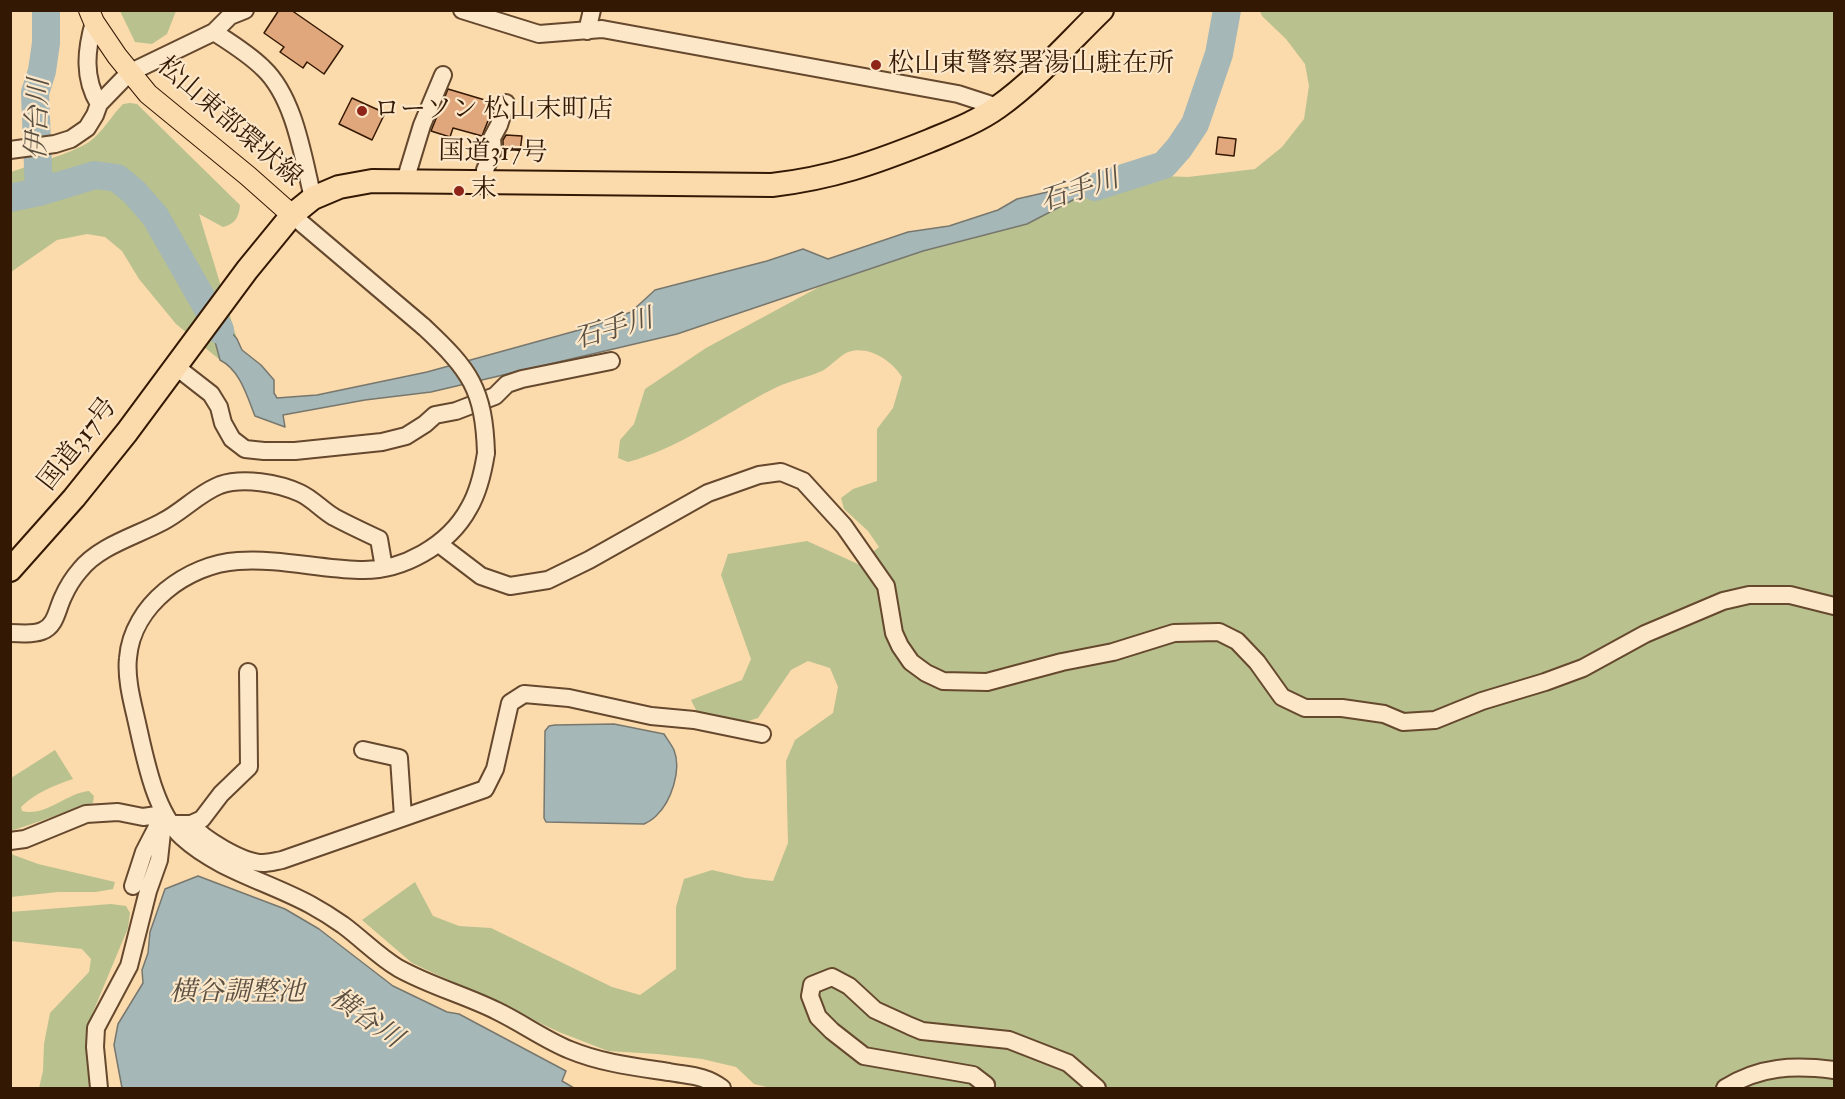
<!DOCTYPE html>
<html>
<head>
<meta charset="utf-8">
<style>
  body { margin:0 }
  #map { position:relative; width:1845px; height:1099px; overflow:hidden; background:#fbdaac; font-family:"IM FELL Double Pica",serif }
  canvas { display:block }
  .frame { position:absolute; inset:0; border:12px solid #331803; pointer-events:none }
</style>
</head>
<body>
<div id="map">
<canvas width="1845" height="1099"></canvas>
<div class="frame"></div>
</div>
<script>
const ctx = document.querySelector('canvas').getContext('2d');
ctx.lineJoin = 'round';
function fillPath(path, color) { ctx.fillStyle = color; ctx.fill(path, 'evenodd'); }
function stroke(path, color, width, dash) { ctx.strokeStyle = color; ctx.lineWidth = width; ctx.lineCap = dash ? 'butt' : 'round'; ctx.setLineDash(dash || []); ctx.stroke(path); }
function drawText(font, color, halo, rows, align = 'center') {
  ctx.font = font + ' "IM FELL Double Pica","Noto Serif JP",serif'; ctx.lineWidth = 4.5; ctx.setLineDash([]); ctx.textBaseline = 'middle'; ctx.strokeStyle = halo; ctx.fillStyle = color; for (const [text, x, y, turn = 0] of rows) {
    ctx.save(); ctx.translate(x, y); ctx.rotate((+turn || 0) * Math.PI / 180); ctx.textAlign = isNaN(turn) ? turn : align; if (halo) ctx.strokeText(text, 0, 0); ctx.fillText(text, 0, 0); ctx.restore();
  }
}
fillPath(new Path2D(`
  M 176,11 L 167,34 L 152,44 L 135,42 L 120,11 Z
  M 1260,11 L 1834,11 L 1834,1088 L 771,1088 L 754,1084 L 736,1067 L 702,1059 L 657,1054 L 608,1051 L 559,1032 L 412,963 L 362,920 L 415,882 L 433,916 L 459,926 L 491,928 L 612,987 L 640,995 L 676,969 L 676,907 L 684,879 L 712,870 L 746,878 L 773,881 L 788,843 L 786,761 L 795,740 L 833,713 L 838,687 L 830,668 L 808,661 L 791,670 L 758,718 L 745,722 L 697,712 L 691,700 L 742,680 L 751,659 L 721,575 L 728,554 L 807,541 L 858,564 L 879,547 L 868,531 L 844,509 L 841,498 L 853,489 L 877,481 L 877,429 L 893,408 L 902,377 C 892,361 869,345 848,352 C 839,356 831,366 822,371 C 806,378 787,381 771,390 C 724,414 680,448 628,462 L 618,458 L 620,440 L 634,424 L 645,389 L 706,348 L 819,287 L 923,251 L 1027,224 L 1073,200 L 1131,175 L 1188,177 L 1255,169 L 1282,147 L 1304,119 L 1309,86 L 1305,64 L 1286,39 L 1262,16 Z
  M 130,103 L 137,104 L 240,205 C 239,217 235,224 223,227 L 199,214 L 237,339 L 203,298 L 220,360 L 176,324 L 139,279 L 122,251 L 105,237 L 87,234 L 57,240 L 11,272 L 11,172 C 33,164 70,154 89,142 C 103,132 111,116 123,104 Z
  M 55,750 L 73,779 C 55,785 35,793 21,807 L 22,811 C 46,817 66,793 89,791 L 94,796 L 93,803 L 11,831 L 11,778 Z
  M 11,854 L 38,864 L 115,882 L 113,889 L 96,892 L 58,892 L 11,897 Z
  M 111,904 L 126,906 L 130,913 L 128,928 L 93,1012 L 87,1035 L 90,1088 L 39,1088 L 43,1071 L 44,1044 L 50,1013 L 89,972 L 91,959 L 82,949 L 11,941 L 10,912 Z`), '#b9c18e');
const water = new Path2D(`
  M 1131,175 L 1073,200 L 1027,224 L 923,251 L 677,334 L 431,392 L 365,400 L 283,415 L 285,427 L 255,416 C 247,396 240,370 220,360 L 203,297 L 237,339 L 242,350 L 261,365 L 274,380 L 274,393 L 277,398 L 317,395 L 427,372 L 590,327 L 631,312 L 655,290 L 767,261 L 803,249 L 828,259 L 908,232 L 949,226 L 998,210 L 1017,199 L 1100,180 Z
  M 614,724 L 664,734 C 667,739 671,744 674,750 C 682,770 671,802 656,816 C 653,819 648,822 644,824 L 546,822 L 544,818 L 545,731 L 549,726 L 555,725 Z
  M 198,876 L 285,909 L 319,929 L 393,986 L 447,1012 L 459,1014 L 566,1071 L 562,1081 L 574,1088 L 122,1088 L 114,1045 L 118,1024 L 143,983 L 142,970 L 148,953 L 150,932 L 165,889 Z`);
fillPath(water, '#a5b7b6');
stroke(water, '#77776e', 1.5);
stroke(new Path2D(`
  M 1095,187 L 1164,165 L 1179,148 L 1195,124 L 1219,54 L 1227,10
  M 39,192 L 35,93 L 42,71 L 46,43 L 46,10
  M 10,198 L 39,192 L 95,175 L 117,178 L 134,192 L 155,216 L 220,330`), '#a5b7b6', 28);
const building = new Path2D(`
  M 279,10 L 291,10 L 343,46 L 324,74 L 307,62 L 303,68 L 280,52 L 284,47 L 264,33 Z
  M 448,89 L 495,103 L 482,136 L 453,128 L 450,137 L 431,131 Z
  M 352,98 L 385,113 L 372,140 L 339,124 Z
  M 506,135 L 522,136 L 520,152 L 503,151 L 503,140 Z
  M 1218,137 L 1236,139 L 1234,156 L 1216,154 Z`);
fillPath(building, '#e1a77c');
stroke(building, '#331803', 1.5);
const minor = new Path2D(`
  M 462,10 L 539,34 L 602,29 L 958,94 L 998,107
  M 94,22 C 86,50 83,78 99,104
  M 587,31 L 592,10
  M 214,32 C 231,43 249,54 263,68 C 295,98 303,158 313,198
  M 10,150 L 55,144 L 71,139 L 87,128 L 95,115 L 99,104 L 129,73 L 214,32 L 230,16 L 245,10
  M 405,181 L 422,125 L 443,75
  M 485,182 L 485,170 L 493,151 L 492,138 L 499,125 L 506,103
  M 292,215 L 424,327
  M 175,366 L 211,394 L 219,407 L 223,423 L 232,439 L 245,449 L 264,451 L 295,451 L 382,442 L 406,436 L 425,424 L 435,415 L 456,411 L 495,396 L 507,384 L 522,379 L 611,361
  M 486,453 C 483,472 479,491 469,508 C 449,545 402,572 359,570 C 319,569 278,558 238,561 C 188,564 132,605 128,658 C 126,676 131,697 135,714 C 144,752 153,810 182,837 C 218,870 269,882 311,905 C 322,911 333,918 343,925 C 362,939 378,956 398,968 C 430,986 465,995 497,1011 C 522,1023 545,1040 570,1050 C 601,1063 636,1067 669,1072 C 690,1076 704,1075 722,1088
  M 439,544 L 481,576 L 510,586 L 548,580 L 589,560 L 708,493 L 759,475 L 781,472 L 803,481 L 844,526 L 886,586 L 894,633 L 900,646 L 911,662 L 926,673 L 943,681 L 987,682 L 1062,662 L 1113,652 L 1174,633 L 1219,632 L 1237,641 L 1257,662 L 1282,697 L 1305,708 L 1342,708 L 1384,714 L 1403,722 L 1435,720 L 1482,701 L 1545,682 L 1583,668 L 1645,634 L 1723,601 L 1749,595 L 1790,595 L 1834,606
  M 10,633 C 21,633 33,635 42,631 C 56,626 57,609 63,597 C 67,588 73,578 80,570 C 99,546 136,536 162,522 C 182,512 199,493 220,485 C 243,477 278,483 300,493 C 313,499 322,510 334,517 C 349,525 364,532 379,539 L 384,568
  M 363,750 L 399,758 L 403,817
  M 171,824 L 191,824 C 203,839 243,863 263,863 C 269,863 276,861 282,860 L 485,789 L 495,769 L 510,703 L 524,694 L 569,698 L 651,716 L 694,720 L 762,734
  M 191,824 L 202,819 L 221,794 L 249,767 L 248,672
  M 10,841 L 25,839 L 86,814 L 118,812 L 143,817 L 164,814
  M 133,886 L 144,852 L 159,823
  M 99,1088 L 95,1047 L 96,1028 L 129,966 L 148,891 L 159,860 L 164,814
  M 985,1088 L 986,1085 L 973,1075 L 864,1056 L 832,1031 L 818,1017 L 810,996 L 812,985 L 832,977 L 849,986 L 875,1010 L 910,1026 L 922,1031 L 1009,1040 L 1068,1063 L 1097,1088
  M 1725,1088 C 1760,1066 1794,1065 1834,1070`);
const major = new Path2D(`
  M 89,10 L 94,22 L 117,56 L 148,94 L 248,176 L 292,215`);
const highway = new Path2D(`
  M 10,570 L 74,498 L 127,432 L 247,270 L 292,215 L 313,198 L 339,187 L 372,181 L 772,185 C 832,178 874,163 929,141 C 953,131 977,122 998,107 C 1036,80 1068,43 1102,10`);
stroke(minor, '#65482d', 20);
stroke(major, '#331803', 22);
stroke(highway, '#331803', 26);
stroke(minor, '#fce7c9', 16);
stroke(major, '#fbdaac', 20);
stroke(highway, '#fbdaac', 22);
const minorBridge = new Path2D(`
  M 424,327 C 470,370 484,389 486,453`);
stroke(minorBridge, '#65482d', 20, []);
stroke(minorBridge, '#fce7c9', 16);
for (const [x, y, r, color] of [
  [876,65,6,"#8f2418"],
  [362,111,6,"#8f2418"],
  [459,191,6,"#8f2418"]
]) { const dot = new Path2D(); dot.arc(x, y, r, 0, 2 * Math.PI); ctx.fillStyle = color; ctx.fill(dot); stroke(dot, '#fce7c9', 2); }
drawText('26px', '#331803', '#fce7c9', [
  ["松山東警察署湯山駐在所",888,65],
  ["ローソン 松山末町店",374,111],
  ["末",471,191]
], 'left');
drawText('26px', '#331803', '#fce7c9', [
  ["松山東部環状線",228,123,41],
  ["国道317号",493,154,1],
  ["国道317号",79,445,-52]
]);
drawText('italic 27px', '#5b5042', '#fce7c9', [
  ["伊台川",40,119,-88],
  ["石手川",1080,192,-18],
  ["石手川",614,331,-16],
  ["横谷調整池",237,994],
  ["横谷川",365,1020,35]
]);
</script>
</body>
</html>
